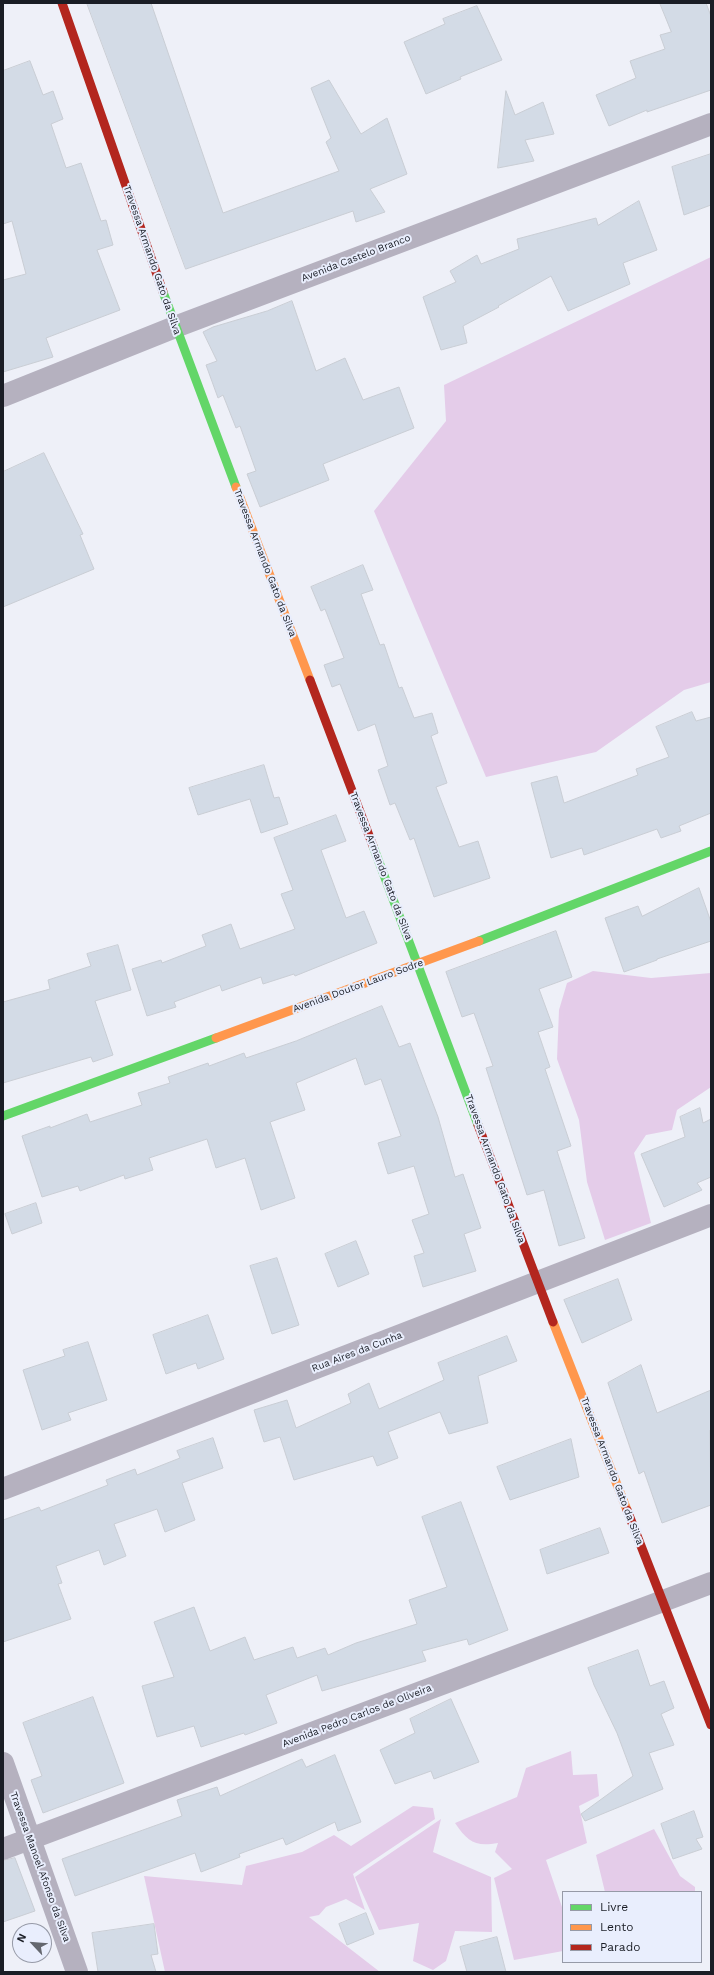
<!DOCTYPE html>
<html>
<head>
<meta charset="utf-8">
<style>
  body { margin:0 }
  #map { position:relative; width:714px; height:1975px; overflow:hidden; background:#eef0f8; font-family:"Work Sans",sans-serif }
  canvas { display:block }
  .frame { position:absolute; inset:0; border:4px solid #1a1d25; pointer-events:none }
  .legend { position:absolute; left:562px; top:1891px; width:140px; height:72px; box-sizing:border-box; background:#e9eefd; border:1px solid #969aa7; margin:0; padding:5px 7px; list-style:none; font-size:12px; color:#1a1d25 }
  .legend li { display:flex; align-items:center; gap:8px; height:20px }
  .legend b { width:20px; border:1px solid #969aa7 }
  .north { position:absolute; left:12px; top:1923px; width:40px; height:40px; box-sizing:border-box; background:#e9eefd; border:1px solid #969aa7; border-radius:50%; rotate:296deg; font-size:11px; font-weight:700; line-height:16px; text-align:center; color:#1a1d25 }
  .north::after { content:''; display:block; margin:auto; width:14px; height:18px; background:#64676f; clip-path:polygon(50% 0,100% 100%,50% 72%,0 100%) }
</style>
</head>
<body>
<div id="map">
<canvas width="714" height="1975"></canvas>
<div class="frame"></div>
<ul class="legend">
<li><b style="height:5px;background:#63d668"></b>Livre</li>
<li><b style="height:5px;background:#ff974d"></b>Lento</li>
<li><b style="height:5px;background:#b3261e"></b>Parado</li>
</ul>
<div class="north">N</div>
</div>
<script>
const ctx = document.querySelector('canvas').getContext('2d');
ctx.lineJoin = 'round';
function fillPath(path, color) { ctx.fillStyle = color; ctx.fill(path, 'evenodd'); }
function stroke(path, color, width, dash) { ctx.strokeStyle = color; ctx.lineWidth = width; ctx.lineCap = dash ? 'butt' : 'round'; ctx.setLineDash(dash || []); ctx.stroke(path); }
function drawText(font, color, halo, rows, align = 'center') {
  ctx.font = font + ' "Work Sans",sans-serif'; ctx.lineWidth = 4; ctx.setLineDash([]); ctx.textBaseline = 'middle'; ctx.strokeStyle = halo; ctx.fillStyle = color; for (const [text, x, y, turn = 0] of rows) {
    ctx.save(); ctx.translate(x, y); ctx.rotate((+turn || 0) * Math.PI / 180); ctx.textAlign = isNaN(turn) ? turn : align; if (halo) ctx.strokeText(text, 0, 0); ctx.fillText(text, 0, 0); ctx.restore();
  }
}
fillPath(new Path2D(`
  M 711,257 L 711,682 L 684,690 L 596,752 L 486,777 L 374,511 L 446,421 L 444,385 Z
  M 593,971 L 651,978 L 711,973 L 711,1087 L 677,1110 L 672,1130 L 646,1135 L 634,1153 L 651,1223 L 605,1240 L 587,1182 L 579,1120 L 557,1059 L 559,1010 L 567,983 Z
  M 571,1751 L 573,1775 L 597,1774 L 599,1796 L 579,1806 L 587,1843 L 546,1860 L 563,1910 L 563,1951 L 514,1960 L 494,1878 L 512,1869 L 495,1852 L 498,1843 C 475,1847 468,1842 455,1823 L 517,1797 L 526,1768 Z
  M 413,1806 L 433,1808 L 435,1819 L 353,1874 L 365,1910 L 346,1899 L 326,1907 L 319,1915 L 309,1917 L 380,1972 L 165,1972 L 144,1876 L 242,1885 L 246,1866 L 302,1852 L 334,1835 L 351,1846 Z
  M 441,1819 L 433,1852 L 491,1877 L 492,1932 L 455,1931 L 446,1961 L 433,1970 L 413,1961 L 419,1923 L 379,1930 L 355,1877 Z
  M 654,1829 L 680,1876 L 695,1887 L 695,1892 L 605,1892 L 596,1855 Z`), '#e4cce9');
const building = new Path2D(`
  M 87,3 L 151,3 L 223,213 L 339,171 L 326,142 L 331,138 L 311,88 L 329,80 L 361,134 L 387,118 L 407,174 L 370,189 L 385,212 L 356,222 L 353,211 L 186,269 Z
  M 660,3 L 706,3 L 711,16 L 711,90 L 647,112 L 647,110 L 609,126 L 596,95 L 636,78 L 630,61 L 665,49 L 660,35 L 671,32 Z
  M 477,6 L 502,60 L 460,77 L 461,79 L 426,94 L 404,42 L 445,24 L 443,19 Z
  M 30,61 L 43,95 L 53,91 L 63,119 L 51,124 L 66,168 L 81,163 L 101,221 L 106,220 L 113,245 L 97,250 L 120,310 L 46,338 L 53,357 L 3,372 L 3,280 L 26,274 L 12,221 L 3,224 L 3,71 Z
  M 506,91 L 515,115 L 543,102 L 554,134 L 525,140 L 534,161 L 498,168 Z
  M 711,154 L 711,205 L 684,215 L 672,167 Z
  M 639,201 L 657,250 L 623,263 L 630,284 L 568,311 L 551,276 L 498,306 L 499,307 L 463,326 L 467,343 L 441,350 L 423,297 L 456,282 L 450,271 L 477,255 L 481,264 L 519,249 L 517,239 L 596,218 L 598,225 Z
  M 292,301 L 316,371 L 345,358 L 363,400 L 399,387 L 414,428 L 323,464 L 329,480 L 260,507 L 247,474 L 256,471 L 240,426 L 236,428 L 223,395 L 218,398 L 206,365 L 217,361 L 203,332 L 213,327 L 267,311 Z
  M 44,453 L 83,534 L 80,535 L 94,569 L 3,607 L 3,472 Z
  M 363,565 L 373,590 L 361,594 L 380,645 L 384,644 L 399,688 L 402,687 L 414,718 L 432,713 L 438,733 L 431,736 L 447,783 L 436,787 L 459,847 L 478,841 L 490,878 L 434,897 L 414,838 L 410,840 L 395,803 L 390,805 L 378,770 L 388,766 L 375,724 L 358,731 L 340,684 L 332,687 L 324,665 L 344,658 L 325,609 L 321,611 L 311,587 Z
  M 692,712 L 696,721 L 711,717 L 711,813 L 679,826 L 681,831 L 661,838 L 657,829 L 584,855 L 582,848 L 551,858 L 531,783 L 557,776 L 564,803 L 638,775 L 636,769 L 669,757 L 656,727 Z
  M 264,765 L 274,798 L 279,797 L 288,824 L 261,833 L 250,799 L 198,815 L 189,788 Z
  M 336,815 L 346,841 L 321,850 L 346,918 L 364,911 L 377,943 L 295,976 L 294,974 L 263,984 L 261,977 L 222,991 L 220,985 L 174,1002 L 176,1007 L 147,1016 L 132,969 L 161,960 L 162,963 L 206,946 L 202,935 L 231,924 L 240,949 L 295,929 L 281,894 L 293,890 L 274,838 Z
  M 699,888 L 711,922 L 711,941 L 657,959 L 657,960 L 624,972 L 605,918 L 638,906 L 642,916 Z
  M 556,931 L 572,977 L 539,989 L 553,1027 L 538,1032 L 550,1067 L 545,1069 L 571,1146 L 557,1151 L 585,1238 L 559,1246 L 544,1190 L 527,1195 L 486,1068 L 493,1066 L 474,1013 L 462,1017 L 446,972 Z
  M 118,945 L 131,990 L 95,1001 L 113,1055 L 93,1062 L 91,1057 L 3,1083 L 3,1002 L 50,989 L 48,980 L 91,966 L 87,954 Z
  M 382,1006 L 399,1047 L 410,1043 L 438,1117 L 455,1177 L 463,1174 L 481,1228 L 464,1234 L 476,1271 L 423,1287 L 414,1256 L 424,1253 L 412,1220 L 429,1214 L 414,1166 L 388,1174 L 378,1143 L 401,1136 L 381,1079 L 365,1085 L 356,1058 L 296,1083 L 305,1110 L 270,1122 L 295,1198 L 261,1210 L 245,1158 L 216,1168 L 207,1139 L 149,1158 L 153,1170 L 125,1179 L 124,1175 L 80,1191 L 78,1186 L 42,1197 L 22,1136 L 50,1126 L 50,1128 L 87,1114 L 90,1122 L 142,1105 L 138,1093 L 170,1083 L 168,1077 L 208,1063 L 209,1066 L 244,1053 L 246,1058 L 296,1041 Z
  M 700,1108 L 703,1123 L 711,1119 L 711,1177 L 697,1183 L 702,1190 L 664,1207 L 641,1154 L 685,1137 L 680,1117 Z
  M 36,1203 L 42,1223 L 12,1234 L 5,1214 Z
  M 356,1241 L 369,1274 L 338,1287 L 325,1254 Z
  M 277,1258 L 299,1325 L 272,1334 L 250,1266 Z
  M 618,1279 L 632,1320 L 582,1343 L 564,1300 Z
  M 208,1315 L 224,1359 L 198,1369 L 196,1363 L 166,1374 L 153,1335 Z
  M 507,1336 L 517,1361 L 478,1376 L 488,1423 L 449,1434 L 440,1412 L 388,1432 L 398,1458 L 377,1466 L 373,1456 L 294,1480 L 280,1437 L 264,1442 L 254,1410 L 287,1400 L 296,1428 L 351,1403 L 348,1394 L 369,1383 L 379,1409 L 444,1380 L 438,1363 Z
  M 88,1342 L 107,1400 L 68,1413 L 71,1420 L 42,1430 L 23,1370 L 65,1356 L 63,1350 Z
  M 641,1365 L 657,1413 L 711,1390 L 711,1429 L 710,1430 L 711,1505 L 662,1523 L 644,1471 L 639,1474 L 608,1383 Z
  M 213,1438 L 223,1468 L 182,1483 L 195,1520 L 165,1532 L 157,1509 L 114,1524 L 126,1556 L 104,1565 L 99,1550 L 56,1566 L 62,1583 L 58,1584 L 71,1619 L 3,1642 L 3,1520 L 39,1507 L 41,1511 L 108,1485 L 106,1480 L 135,1469 L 137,1475 L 180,1458 L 177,1451 Z
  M 571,1439 L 579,1477 L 510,1500 L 497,1467 Z
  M 461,1502 L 508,1630 L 469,1645 L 467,1639 L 422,1651 L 426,1661 L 322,1691 L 317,1675 L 266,1695 L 277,1723 L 245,1735 L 244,1733 L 201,1747 L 194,1726 L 157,1737 L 142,1686 L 174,1677 L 154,1622 L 194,1607 L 210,1651 L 245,1637 L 254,1660 L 293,1647 L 297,1658 L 325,1648 L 328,1655 L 356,1643 L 417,1624 L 409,1600 L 447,1587 L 422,1517 Z
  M 600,1528 L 609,1553 L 547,1574 L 540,1550 Z
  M 638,1650 L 650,1686 L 664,1681 L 674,1708 L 661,1714 L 674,1745 L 649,1753 L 663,1789 L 585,1821 L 581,1814 L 633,1776 L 617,1733 L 594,1685 L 588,1668 Z
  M 93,1697 L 124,1783 L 43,1813 L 31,1780 L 42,1776 L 23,1723 Z
  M 451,1699 L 479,1762 L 434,1779 L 431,1771 L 395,1784 L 380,1750 L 415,1733 L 410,1719 Z
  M 335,1755 L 361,1822 L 338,1831 L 335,1822 L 286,1845 L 283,1838 L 239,1854 L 240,1857 L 201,1872 L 195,1853 L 75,1896 L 62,1859 L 182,1816 L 177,1800 L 217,1787 L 220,1796 L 302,1759 L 306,1767 Z
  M 694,1811 L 703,1837 L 696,1839 L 702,1849 L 673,1859 L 661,1824 Z
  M 15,1858 L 35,1911 L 3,1922 L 3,1861 Z
  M 366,1913 L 374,1934 L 347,1945 L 339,1924 Z
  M 154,1924 L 158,1954 L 151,1955 L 156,1972 L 98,1972 L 92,1933 Z
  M 497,1937 L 506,1972 L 467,1972 L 460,1947 Z`);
fillPath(building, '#d3dbe6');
stroke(building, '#c9cdd4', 1);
stroke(new Path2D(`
  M 3,396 L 175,327 L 711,124
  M 3,1489 L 711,1215
  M 3,1763 L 77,1972
  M 3,1849 L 711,1583`), '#b5b1bf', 22);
stroke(new Path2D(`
  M 163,292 L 236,487
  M 373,846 L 478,1125
  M 479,941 L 711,851
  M 3,1116 L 216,1038`), '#63d668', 9);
stroke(new Path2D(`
  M 236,487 L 310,680
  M 216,1038 L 479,941
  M 553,1322 L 627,1510`), '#ff974d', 9);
stroke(new Path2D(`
  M 62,3 L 163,292
  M 310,680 L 373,846
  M 478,1125 L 553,1322
  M 627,1510 L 711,1725`), '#b3261e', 9);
drawText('10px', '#1a1d25', '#e9eefd', [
  ["Avenida Castelo Branco",356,258,-21],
  ["Travessa Armando Gato da Silva",152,260,71],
  ["Travessa Armando Gato da Silva",265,563,69],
  ["Travessa Armando Gato da Silva",381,866,69],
  ["Avenida Doutor Lauro Sodre",358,986,-20],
  ["Travessa Armando Gato da Silva",495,1169,70],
  ["Rua Aires da Cunha",357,1352,-21],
  ["Travessa Armando Gato da Silva",612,1471,69],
  ["Avenida Pedro Carlos de Oliveira",357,1716,-21],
  ["Travessa Manoel Afonso da Silva",40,1867,70]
]);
</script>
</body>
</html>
